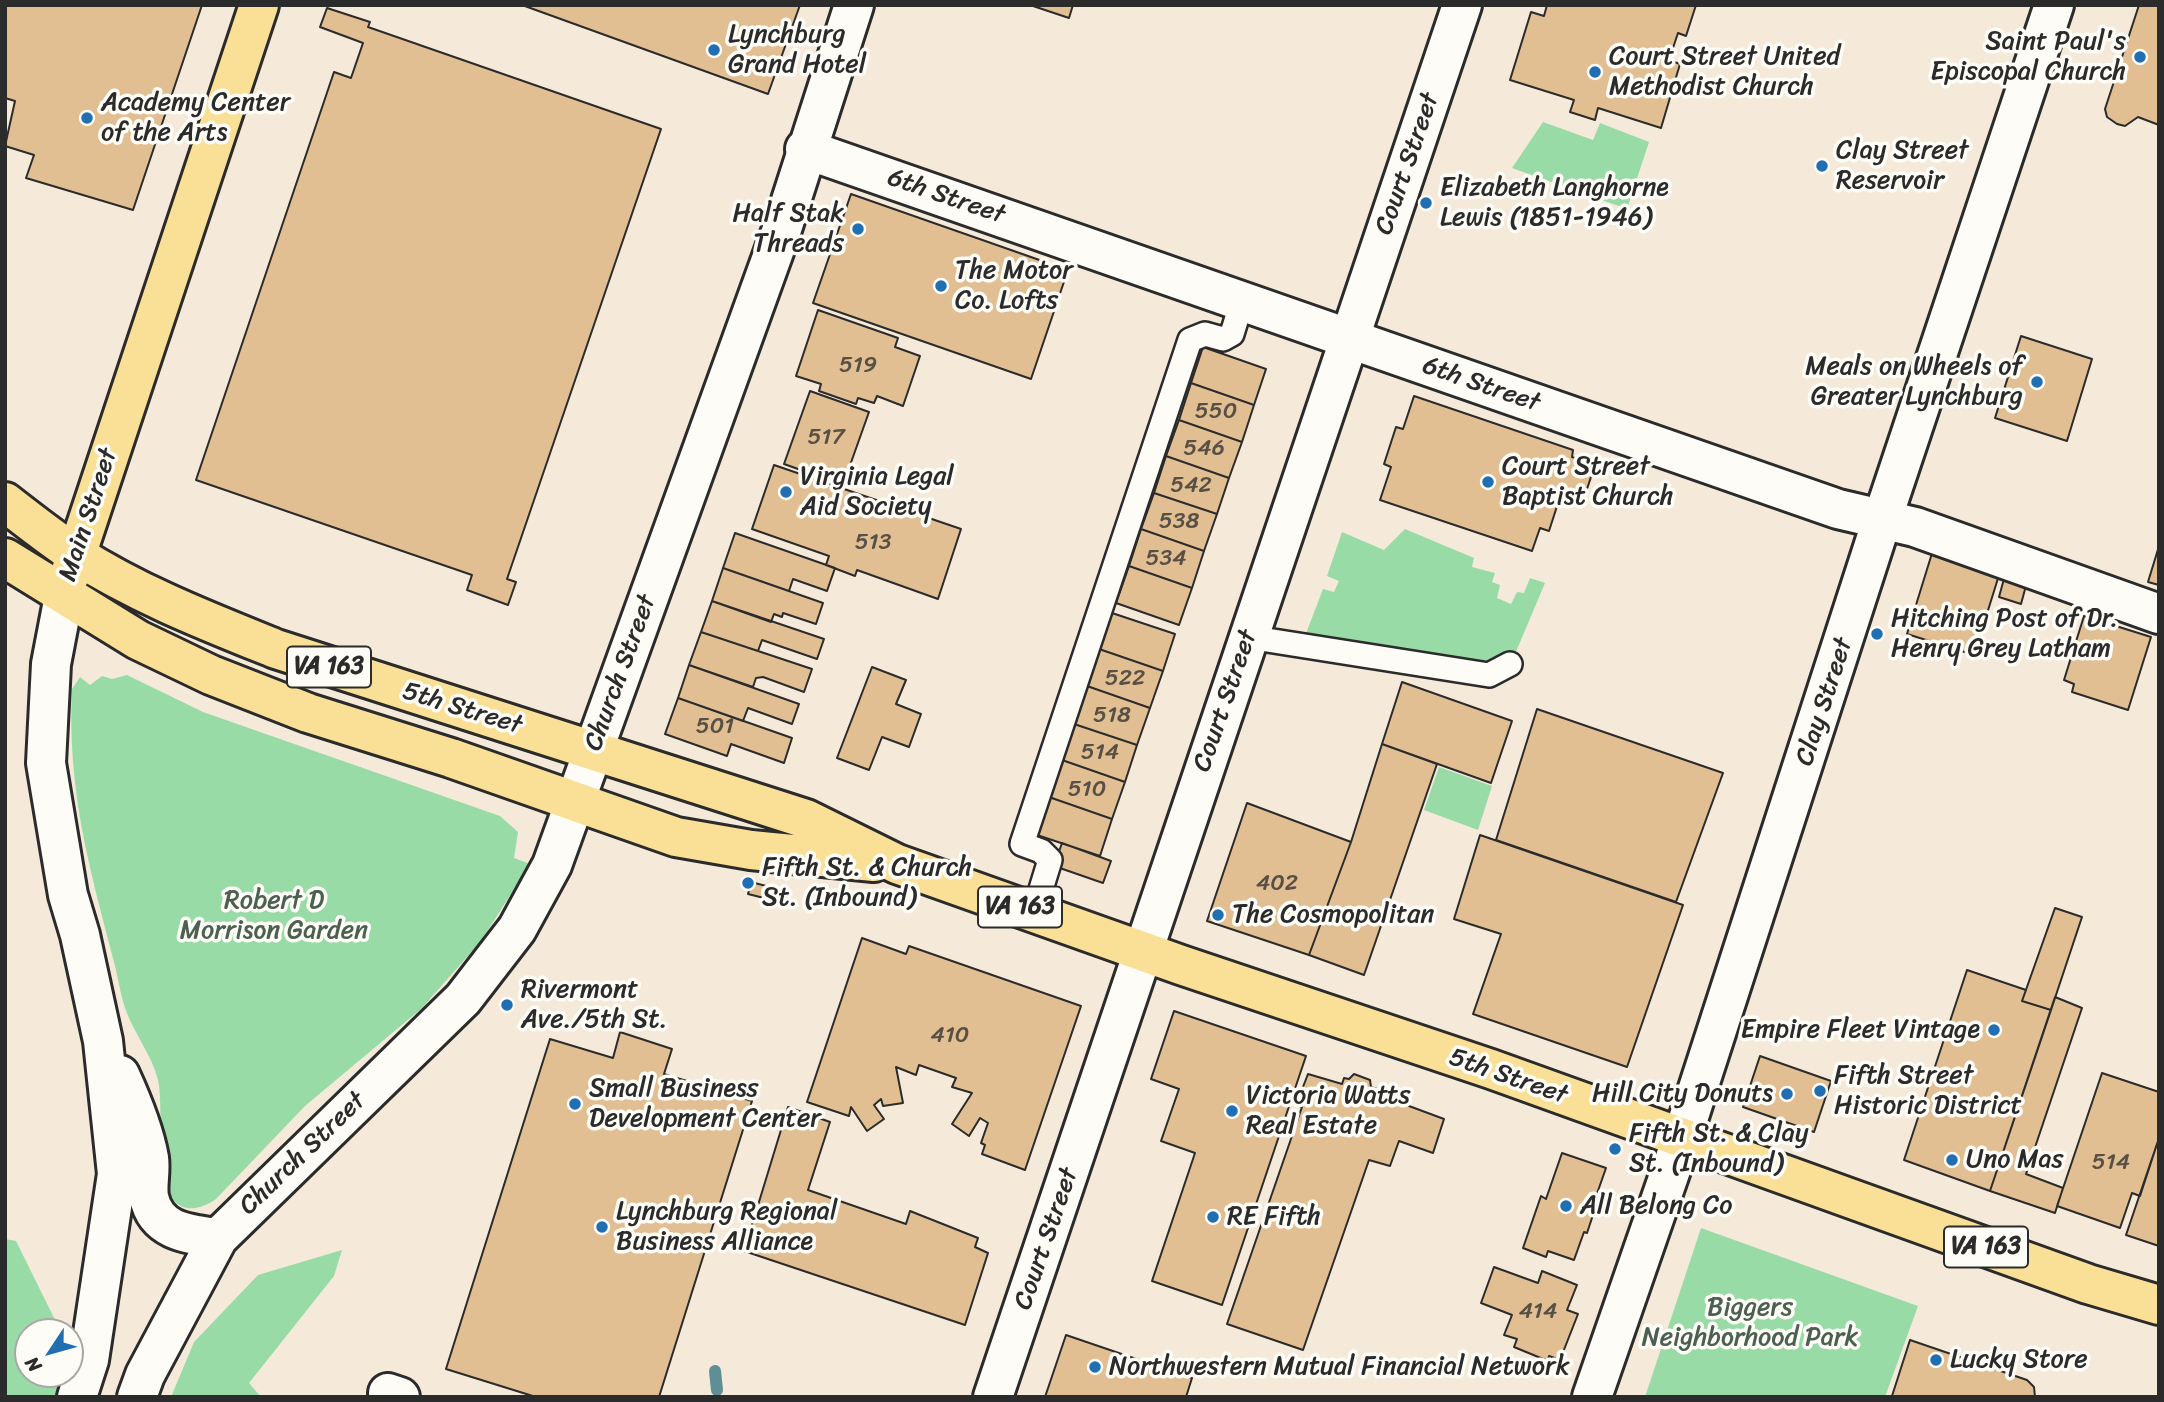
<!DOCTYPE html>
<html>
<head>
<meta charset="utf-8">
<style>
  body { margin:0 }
  #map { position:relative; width:2164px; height:1402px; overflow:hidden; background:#f5ead9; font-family:Sriracha,sans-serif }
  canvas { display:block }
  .frame { position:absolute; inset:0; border:7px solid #2b2b2b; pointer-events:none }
  .north { position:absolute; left:14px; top:1318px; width:70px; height:70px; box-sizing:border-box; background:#fdfcf7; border:2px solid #a9a8a5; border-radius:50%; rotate:234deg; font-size:19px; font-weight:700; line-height:28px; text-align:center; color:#2b2b2b }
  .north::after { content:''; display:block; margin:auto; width:24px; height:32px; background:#1f6fb2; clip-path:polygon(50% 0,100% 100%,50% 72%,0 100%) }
</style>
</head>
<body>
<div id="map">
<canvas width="2164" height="1402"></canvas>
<div class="frame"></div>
<div class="north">N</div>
</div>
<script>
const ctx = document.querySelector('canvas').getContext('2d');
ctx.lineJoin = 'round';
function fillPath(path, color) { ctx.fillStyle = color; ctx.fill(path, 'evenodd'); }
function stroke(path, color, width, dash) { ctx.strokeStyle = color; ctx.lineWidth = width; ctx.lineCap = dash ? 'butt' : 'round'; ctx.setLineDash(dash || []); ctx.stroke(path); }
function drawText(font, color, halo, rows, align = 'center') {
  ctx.font = font + ' Sriracha,sans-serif'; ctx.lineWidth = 7; ctx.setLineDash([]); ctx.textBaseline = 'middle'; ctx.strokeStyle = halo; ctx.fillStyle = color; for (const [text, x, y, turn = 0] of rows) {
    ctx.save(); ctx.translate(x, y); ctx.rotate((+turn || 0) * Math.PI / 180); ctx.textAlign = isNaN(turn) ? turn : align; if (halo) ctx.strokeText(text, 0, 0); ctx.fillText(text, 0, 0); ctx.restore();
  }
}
fillPath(new Path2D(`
  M 1543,122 L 1593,140 L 1600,123 L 1649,142 L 1627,209 L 1512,168 Z
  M 1405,529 L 1474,558 L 1472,567 L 1495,573 L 1492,582 L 1500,585 L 1497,598 L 1511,604 L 1517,592 L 1524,593 L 1530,578 L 1545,583 L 1507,673 L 1305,636 L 1323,589 L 1334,592 L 1339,581 L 1327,576 L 1342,532 L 1384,550 Z
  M 127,675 L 203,712 L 500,816 L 518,832 L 514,858 L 530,864 L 481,941 L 422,1008 L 305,1106 L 216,1199 C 203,1208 186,1214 173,1200 C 155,1182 164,1107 158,1080 C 152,1055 134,1034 125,1008 C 120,993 118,977 114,962 C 89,866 67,790 72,689 L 80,677 L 90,685 L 102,676 L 112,679 Z
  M 1439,767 L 1492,786 L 1478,830 L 1424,810 Z
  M 1701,1228 L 1918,1306 L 1885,1397 L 1645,1397 Z
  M 5,1239 L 16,1241 L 61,1332 L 28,1332 L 28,1374 L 47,1374 L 86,1397 L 5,1397 Z
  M 342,1250 L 334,1276 L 249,1383 L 261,1397 L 171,1397 L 194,1342 L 258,1275 Z`), '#99dba6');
stroke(new Path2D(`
  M 715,1371 L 717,1390`), '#5f8e96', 12);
const building = new Path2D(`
  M 5,5 L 202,5 L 133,210 L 26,178 L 34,155 L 5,146 L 15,101 L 5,98 Z
  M 522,5 L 800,5 L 768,94 Z
  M 1030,5 L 1073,5 L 1069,18 Z
  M 1547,5 L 1696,5 L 1686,36 L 1678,33 L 1669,60 L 1680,64 L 1661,128 L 1598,108 L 1595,120 L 1570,112 L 1574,100 L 1510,80 L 1531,12 L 1544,16 Z
  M 2139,5 L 2159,5 L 2159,125 L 2138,117 L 2125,126 L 2117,124 L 2107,117 L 2105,109 Z
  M 327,8 L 370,22 L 368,27 L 661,129 L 507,579 L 516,582 L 508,605 L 467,590 L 472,575 L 196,480 L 334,72 L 351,78 L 363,43 L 320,27 Z
  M 851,194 L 1068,270 L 1031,379 L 813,303 Z
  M 818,310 L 898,338 L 895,347 L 920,356 L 903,406 L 877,396 L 874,403 L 858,398 L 856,404 L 819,391 L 821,384 L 796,376 Z
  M 2021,336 L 2092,359 L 2067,441 L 1995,418 Z
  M 1203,347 L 1266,369 L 1254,405 L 1191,383 Z
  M 1191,383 L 1254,405 L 1242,442 L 1179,420 Z
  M 810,391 L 869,412 L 843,485 L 784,464 Z
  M 1414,396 L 1573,450 L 1572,457 L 1595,465 L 1582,504 L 1560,497 L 1549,531 L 1540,528 L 1532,551 L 1380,500 L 1391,467 L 1384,464 L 1396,427 L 1403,429 Z
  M 1179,420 L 1242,442 L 1229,478 L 1166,456 Z
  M 1166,456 L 1229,478 L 1217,514 L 1154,493 Z
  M 774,465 L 961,529 L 938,599 L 857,570 L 855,576 L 826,565 L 829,556 L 752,529 Z
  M 1154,493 L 1217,514 L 1204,551 L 1141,529 Z
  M 1141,529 L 1204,551 L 1192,588 L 1129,566 Z
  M 735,533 L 835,568 L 827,591 L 793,579 L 789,591 L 723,568 Z
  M 2159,546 L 2159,585 L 2148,582 Z
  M 1933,550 L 2000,572 L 1974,655 L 1907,634 Z
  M 1129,566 L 1192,588 L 1179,625 L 1116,603 Z
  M 723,568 L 823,603 L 816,624 L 783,613 L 782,617 L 774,614 L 771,622 L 712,601 Z
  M 2005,575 L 2027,582 L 2021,604 L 1999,597 Z
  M 712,601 L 824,639 L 817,659 L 762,640 L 758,651 L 701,632 Z
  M 1112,613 L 1175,634 L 1163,671 L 1099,649 Z
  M 2084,616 L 2151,637 L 2128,710 L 2072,692 L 2074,684 L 2064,680 Z
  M 701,632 L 812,669 L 804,692 L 763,677 L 756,678 L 753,687 L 689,665 Z
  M 1099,649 L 1163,671 L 1150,708 L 1087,686 Z
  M 689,665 L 799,704 L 792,724 L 748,708 L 743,721 L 678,698 Z
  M 872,667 L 906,680 L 896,704 L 921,714 L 909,747 L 882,737 L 869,770 L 837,758 Z
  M 1402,682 L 1512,721 L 1491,783 L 1382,744 Z
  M 1087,686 L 1150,708 L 1137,745 L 1074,724 Z
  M 678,698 L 792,738 L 784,763 L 731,744 L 727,756 L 665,734 Z
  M 1537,709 L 1723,773 L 1676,902 L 1496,840 Z
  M 1074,724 L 1137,745 L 1125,782 L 1062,760 Z
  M 1382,744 L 1437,764 L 1364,975 L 1309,955 L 1351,842 Z
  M 1062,760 L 1125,782 L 1112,819 L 1049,797 Z
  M 1049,797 L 1112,819 L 1100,856 L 1037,835 Z
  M 1247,803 L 1351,842 L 1309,955 L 1207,921 Z
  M 1480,835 L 1683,905 L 1627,1067 L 1473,1014 L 1501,934 L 1454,919 Z
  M 1062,843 L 1111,861 L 1103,883 L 1054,866 Z
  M 751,882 L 770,887 L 768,899 L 748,894 Z
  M 2055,908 L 2082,917 L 2051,1010 L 2022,1001 Z
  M 862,938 L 906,954 L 909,946 L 1081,1006 L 1025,1170 L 982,1154 L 985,1145 L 981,1143 L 988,1123 L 980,1118 L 969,1136 L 952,1124 L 972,1093 L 952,1087 L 956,1078 L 919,1065 L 916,1075 L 896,1067 L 903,1103 L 883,1106 L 881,1099 L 874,1105 L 884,1119 L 867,1131 L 851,1107 L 849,1116 L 807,1102 Z
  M 1967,970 L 2026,990 L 2022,1001 L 2051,1010 L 1990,1191 L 1904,1160 Z
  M 2055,997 L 2082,1008 L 2026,1174 L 2063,1188 L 2055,1213 L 1990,1191 Z
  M 1174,1011 L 1306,1056 L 1222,1305 L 1152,1281 L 1195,1153 L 1161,1141 L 1179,1089 L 1151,1079 Z
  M 620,1032 L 672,1049 L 664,1074 L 752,1101 L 659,1397 L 536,1397 L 446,1369 L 550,1039 L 613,1058 Z
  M 1760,1056 L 1831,1081 L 1814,1132 L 1743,1107 Z
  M 2102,1073 L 2159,1092 L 2159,1138 L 2140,1196 L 2132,1193 L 2120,1228 L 2057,1206 Z
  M 1308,1074 L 1342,1084 L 1344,1078 L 1349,1079 L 1354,1074 L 1370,1080 L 1371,1087 L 1386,1092 L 1392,1088 L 1406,1093 L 1409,1106 L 1444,1119 L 1433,1153 L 1399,1141 L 1390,1166 L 1369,1160 L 1303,1350 L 1227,1324 L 1302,1107 L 1296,1105 Z
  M 788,1107 L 830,1122 L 808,1190 L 906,1224 L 910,1211 L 978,1238 L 975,1247 L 988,1253 L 965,1325 L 744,1251 Z
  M 2159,1138 L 2159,1246 L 2126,1235 Z
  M 1562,1153 L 1606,1168 L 1593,1205 L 1596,1206 L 1587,1233 L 1584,1232 L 1574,1260 L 1548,1251 L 1546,1257 L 1523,1248 L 1541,1196 L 1546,1199 Z
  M 1494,1267 L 1538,1283 L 1542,1271 L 1577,1285 L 1567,1310 L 1578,1314 L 1560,1360 L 1549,1356 L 1548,1361 L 1514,1347 L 1517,1339 L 1504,1335 L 1512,1315 L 1481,1303 Z
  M 1066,1335 L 1192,1378 L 1186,1397 L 1045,1397 Z
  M 1910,1340 L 2027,1380 L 2034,1387 L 2035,1397 L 1892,1396 Z`);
fillPath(building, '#e1bf93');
stroke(building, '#2b2b2b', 2);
const lane = new Path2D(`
  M 1248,637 L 1489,675 L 1510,664
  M 1034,912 L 1050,860 L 1041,851 L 1022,844 L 1190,340 L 1205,334 L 1223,339 L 1232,334 L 1242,301`);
const street = new Path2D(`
  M 805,149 L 1838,509 L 1915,527 L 2159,614
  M 388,1393 L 400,1397
  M 993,1397 L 1143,952
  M 1592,1397 L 1682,1138`);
const secondary = new Path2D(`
  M 64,596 L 51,664 L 46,763 L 68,895 L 80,935 L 103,1041 L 117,1174 L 89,1360 L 77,1397
  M 1143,952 L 1462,5
  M 120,1075 C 132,1101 144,1130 149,1158 C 151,1171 147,1184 149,1197 C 156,1232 189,1234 218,1238
  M 1682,1138 L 1882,520 L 2054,5
  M 137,1397 L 145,1375 L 218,1238 L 463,999 L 517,929 L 552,865 L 781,232 L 854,5`);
const primary = new Path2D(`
  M 5,502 C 28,520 51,538 75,554 C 137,594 209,622 276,649 L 806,819 L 897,864 L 1181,965 L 1491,1069 L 2088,1284 L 2159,1305
  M 5,558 L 138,640 L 211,675 L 308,713 L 451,758 L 676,837 L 751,850 L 874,862
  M 69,577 L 259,5`);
stroke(lane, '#2b2b2b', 28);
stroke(street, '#2b2b2b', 44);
stroke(secondary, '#2b2b2b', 44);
stroke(primary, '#2b2b2b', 44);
stroke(lane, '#fdfcf7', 23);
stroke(street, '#fdfcf7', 38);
stroke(secondary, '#fdfcf7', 38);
stroke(primary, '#f9e096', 38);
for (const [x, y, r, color] of [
  [714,50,7,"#1f6fb2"],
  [2140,57,7,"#1f6fb2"],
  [1595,72,7,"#1f6fb2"],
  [87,118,7,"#1f6fb2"],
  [1822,166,7,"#1f6fb2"],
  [1426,203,7,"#1f6fb2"],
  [858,229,7,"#1f6fb2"],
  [941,286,7,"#1f6fb2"],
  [2037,382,7,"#1f6fb2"],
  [1488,482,7,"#1f6fb2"],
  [786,492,7,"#1f6fb2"],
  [1877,634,7,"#1f6fb2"],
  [748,883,7,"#1f6fb2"],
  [1218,915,7,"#1f6fb2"],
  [507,1005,7,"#1f6fb2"],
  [1994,1030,7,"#1f6fb2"],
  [1820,1091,7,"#1f6fb2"],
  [1787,1094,7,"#1f6fb2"],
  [575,1104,7,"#1f6fb2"],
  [1232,1111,7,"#1f6fb2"],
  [1615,1149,7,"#1f6fb2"],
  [1952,1160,7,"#1f6fb2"],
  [1566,1206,7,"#1f6fb2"],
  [1213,1217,7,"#1f6fb2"],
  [602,1227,7,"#1f6fb2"],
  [1936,1360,7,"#1f6fb2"],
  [1095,1367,7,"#1f6fb2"]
]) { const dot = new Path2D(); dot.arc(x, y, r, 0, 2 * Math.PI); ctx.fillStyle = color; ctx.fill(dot); stroke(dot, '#fdfcf7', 2.5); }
drawText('23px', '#585045', null, [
  ["519",858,366],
  ["550",1216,412],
  ["517",826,438],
  ["546",1204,449],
  ["542",1191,486],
  ["538",1179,522],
  ["513",873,543],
  ["534",1166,559],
  ["522",1125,679],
  ["518",1112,716],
  ["501",715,727],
  ["514",1100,753],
  ["510",1087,790],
  ["402",1277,884],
  ["410",950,1036],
  ["514",2111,1163],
  ["414",1538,1312]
]);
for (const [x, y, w] of [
  [329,667,84],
  [1020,907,84],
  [1986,1247,84]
]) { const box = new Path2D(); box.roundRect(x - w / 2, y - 20.5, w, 41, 5); ctx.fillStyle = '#fdfcf7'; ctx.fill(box); stroke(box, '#2b2b2b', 2); }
drawText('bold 24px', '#2b2b2b', null, [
  ["VA 163",329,667],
  ["VA 163",1020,907],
  ["VA 163",1986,1247]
]);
drawText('26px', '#2b2b2b', '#fdfcf7', [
  ["Lynchburg",728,35],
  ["Grand Hotel",728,65],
  ["Saint Paul's",2126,42,"right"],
  ["Episcopal Church",2126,72,"right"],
  ["Court Street United",1609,57],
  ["Methodist Church",1609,87],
  ["Academy Center",101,103],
  ["of the Arts",101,133],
  ["Clay Street",1836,151],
  ["Reservoir",1836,181],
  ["Elizabeth Langhorne",1440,188],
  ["Lewis (1851-1946)",1440,218],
  ["Half Stak",844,214,"right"],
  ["Threads",844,244,"right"],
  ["The Motor",955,271],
  ["Co. Lofts",955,301],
  ["Meals on Wheels of",2023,367,"right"],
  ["Greater Lynchburg",2023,397,"right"],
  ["Court Street",1502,467],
  ["Baptist Church",1502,497],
  ["Virginia Legal",800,477],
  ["Aid Society",800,507],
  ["Hitching Post of Dr.",1891,619],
  ["Henry Grey Latham",1891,649],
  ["Fifth St. & Church",762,868],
  ["St. (Inbound)",762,898],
  ["The Cosmopolitan",1232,915],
  ["Rivermont",521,990],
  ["Ave./5th St.",521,1020],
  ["Empire Fleet Vintage",1980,1030,"right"],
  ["Fifth Street",1834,1076],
  ["Historic District",1834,1106],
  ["Small Business",589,1089],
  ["Development Center",589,1119],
  ["Hill City Donuts",1773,1094,"right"],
  ["Victoria Watts",1246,1096],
  ["Real Estate",1246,1126],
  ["Fifth St. & Clay",1629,1134],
  ["St. (Inbound)",1629,1164],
  ["Uno Mas",1966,1160],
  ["All Belong Co",1580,1206],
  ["Lynchburg Regional",616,1212],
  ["Business Alliance",616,1242],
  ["RE Fifth",1227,1217],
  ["Lucky Store",1950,1360],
  ["Northwestern Mutual Financial Network",1109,1367]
], 'left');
drawText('26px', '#2b2b2b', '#fdfcf7', [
  ["Court Street",1408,164,-71],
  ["6th Street",946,197,19],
  ["6th Street",1481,385,19],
  ["Main Street",89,515,-72],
  ["Church Street",621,673,-70],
  ["Court Street",1226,701,-71],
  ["Clay Street",1825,702,-72],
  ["5th Street",462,709,17],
  ["5th Street",1508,1077,19],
  ["Church Street",303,1154,-44],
  ["Court Street",1047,1239,-71]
]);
drawText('26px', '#4c6050', '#fdfcf7', [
  ["Robert D",274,901],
  ["Morrison Garden",274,931],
  ["Biggers",1750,1308],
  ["Neighborhood Park",1750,1338]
]);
</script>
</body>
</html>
